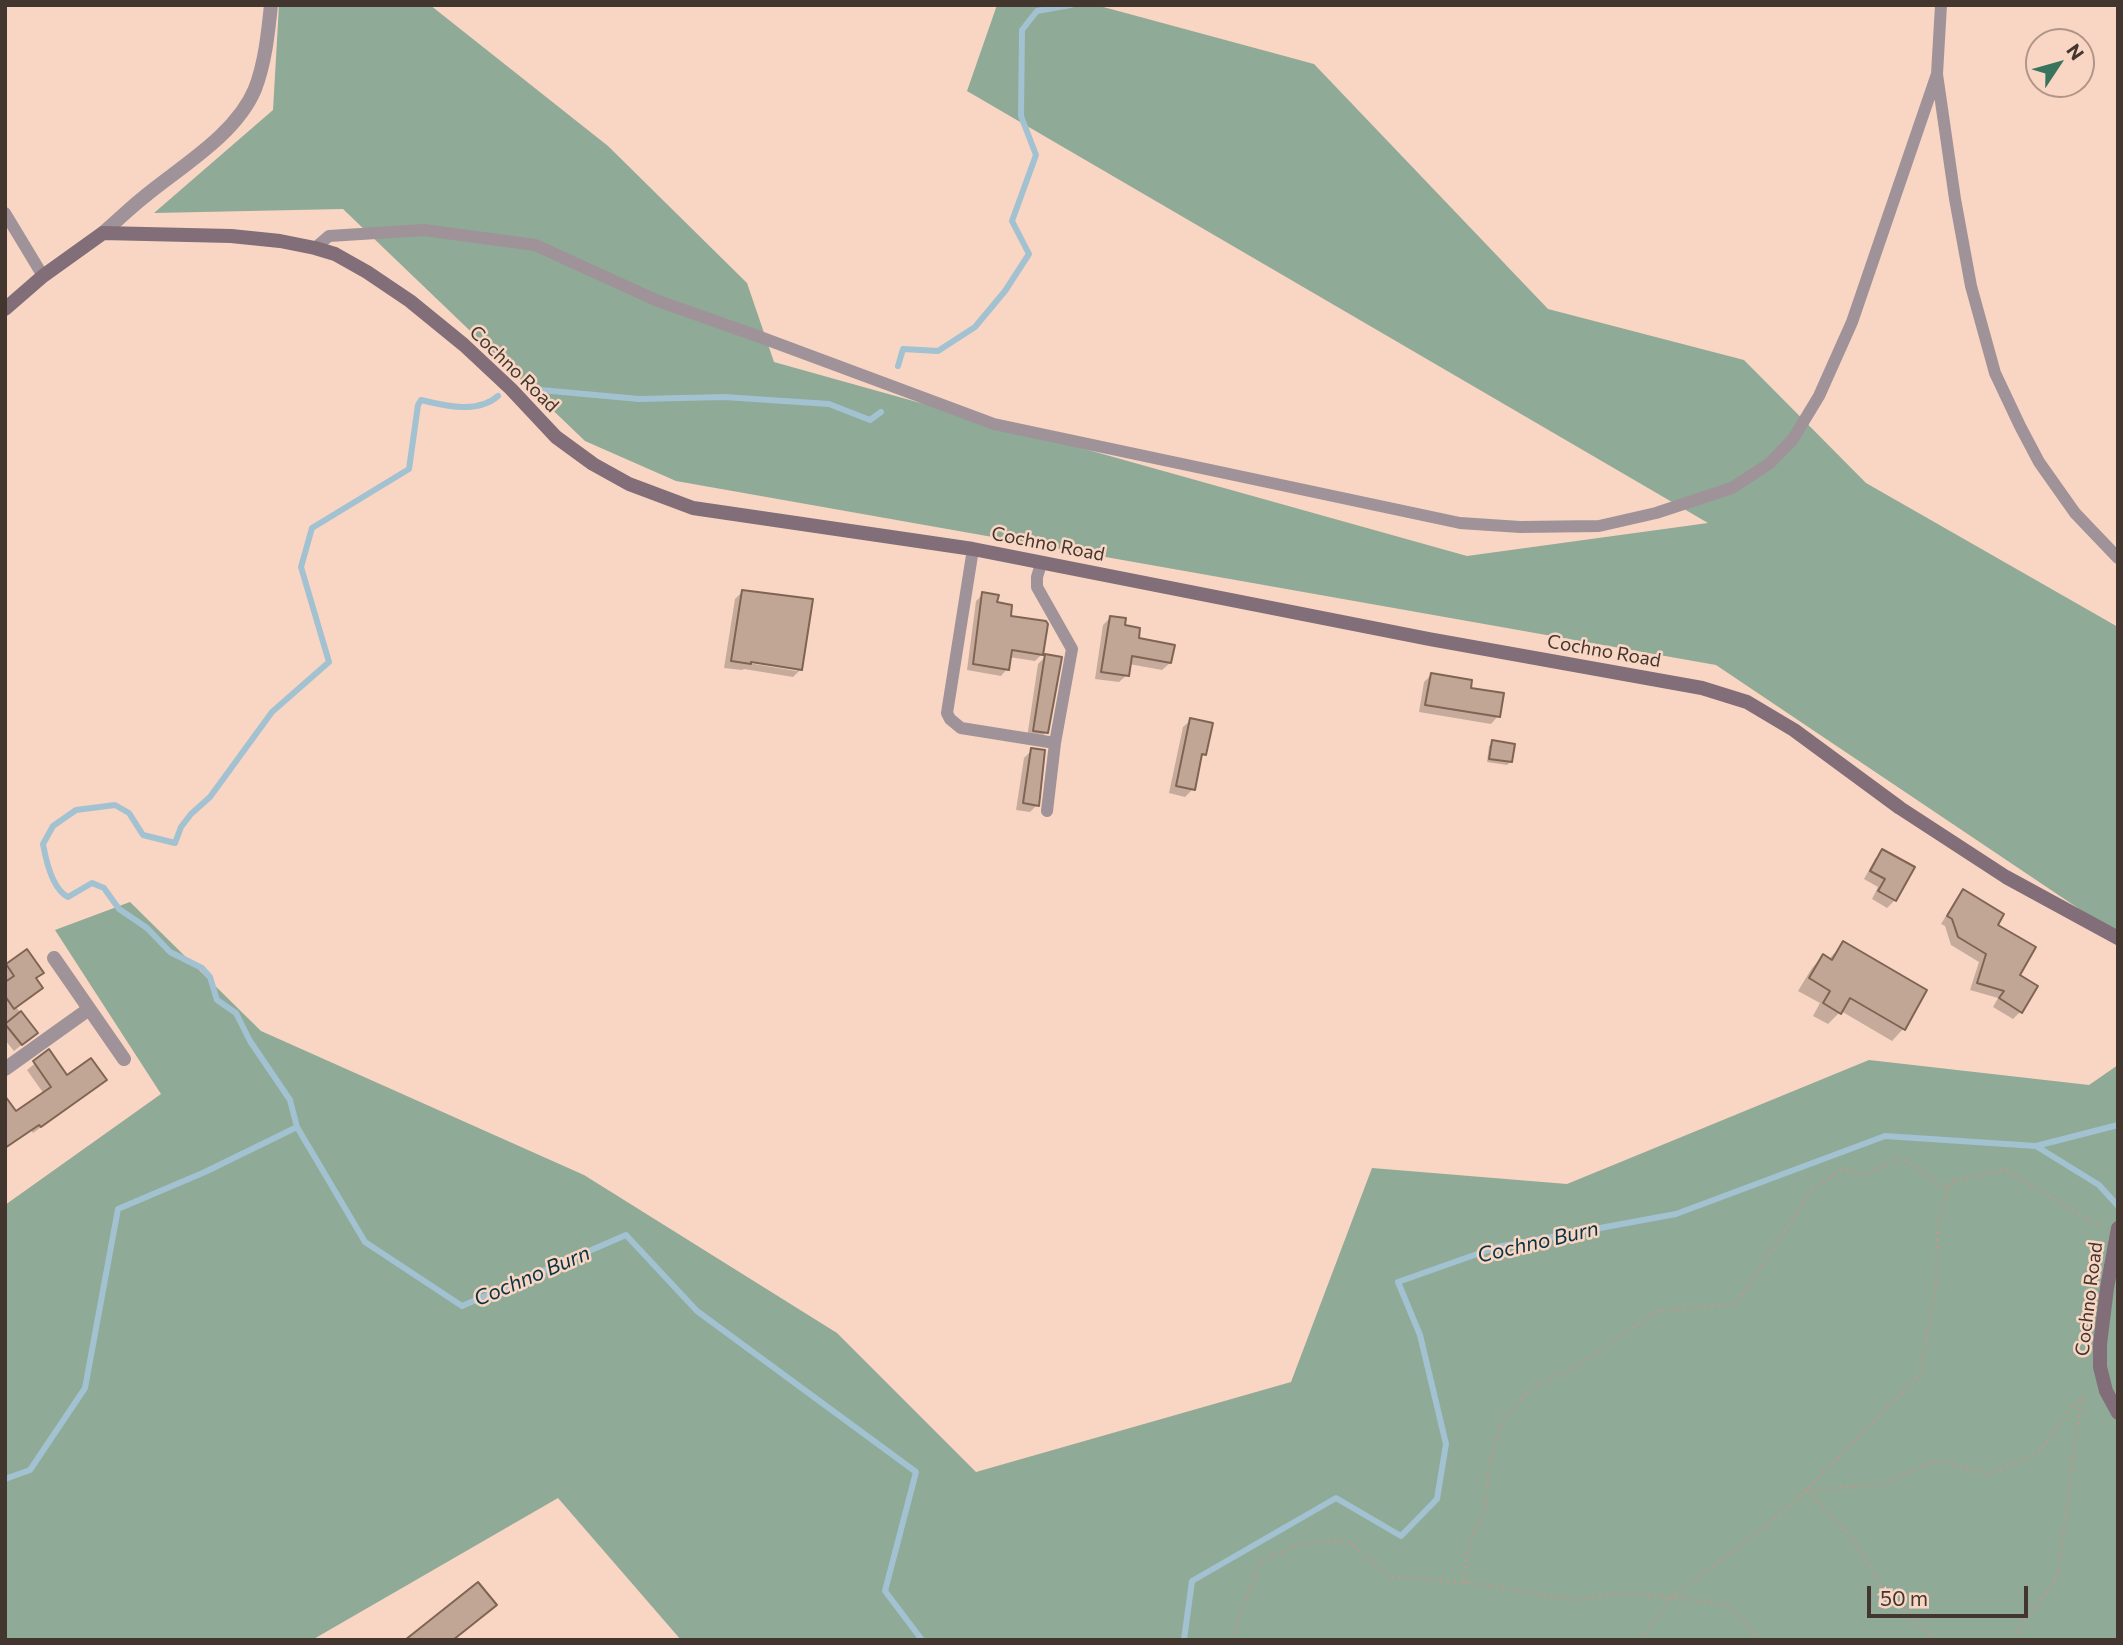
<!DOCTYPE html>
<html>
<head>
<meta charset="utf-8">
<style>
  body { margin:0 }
  #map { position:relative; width:2123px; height:1645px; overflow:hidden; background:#f8d6c3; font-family:Commissioner,sans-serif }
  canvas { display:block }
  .frame { position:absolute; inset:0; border:7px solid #43362f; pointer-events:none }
  .north { position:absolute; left:2025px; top:28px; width:70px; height:70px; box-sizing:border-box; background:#f8d6c3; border:2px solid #b09688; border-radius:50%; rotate:54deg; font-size:19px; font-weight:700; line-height:28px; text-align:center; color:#43362f }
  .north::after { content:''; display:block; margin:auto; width:24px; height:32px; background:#38745e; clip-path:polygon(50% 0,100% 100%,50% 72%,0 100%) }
  .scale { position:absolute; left:1867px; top:1586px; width:161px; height:32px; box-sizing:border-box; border:4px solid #43362f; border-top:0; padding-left:9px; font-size:21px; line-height:24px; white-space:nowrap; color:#43362f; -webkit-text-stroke:5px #f8d6c3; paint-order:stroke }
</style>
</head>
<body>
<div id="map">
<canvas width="2123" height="1645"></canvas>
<div class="frame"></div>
<div class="north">N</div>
<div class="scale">50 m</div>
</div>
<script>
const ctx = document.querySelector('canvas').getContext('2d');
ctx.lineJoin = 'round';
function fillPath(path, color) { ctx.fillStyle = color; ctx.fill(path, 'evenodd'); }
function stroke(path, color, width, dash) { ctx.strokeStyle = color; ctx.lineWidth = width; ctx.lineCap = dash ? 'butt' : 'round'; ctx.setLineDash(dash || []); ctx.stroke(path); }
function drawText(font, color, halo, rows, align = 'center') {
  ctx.font = font + ' Commissioner,sans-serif'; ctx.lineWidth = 5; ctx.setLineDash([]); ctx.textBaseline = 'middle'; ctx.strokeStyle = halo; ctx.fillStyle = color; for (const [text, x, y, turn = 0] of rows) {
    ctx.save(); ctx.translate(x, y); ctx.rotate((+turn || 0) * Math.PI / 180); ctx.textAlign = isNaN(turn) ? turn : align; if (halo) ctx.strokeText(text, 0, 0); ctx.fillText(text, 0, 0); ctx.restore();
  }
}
fillPath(new Path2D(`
  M 279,5 L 430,5 L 608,146 L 747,283 L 774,362 L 1467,556 L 1708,523 L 967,91 L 997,5 L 1096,5 L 1314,64 L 1548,309 L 1744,360 L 1866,483 L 2118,627 L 2118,935 L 1716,665 L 676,481 L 585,441 L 343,209 L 154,213 L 273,110 Z
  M 130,902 L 261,1031 L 584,1175 L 837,1333 L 976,1472 L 1291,1382 L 1372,1168 L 1567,1184 L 1869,1060 L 2089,1085 L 2118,1065 L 2118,1640 L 681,1640 L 558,1498 L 312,1640 L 5,1640 L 5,1205 L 161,1094 L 55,930 Z`), '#8faa97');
fillPath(new Path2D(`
  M 742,592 L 800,670 L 793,677 L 744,669 L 742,670 L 724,668 L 735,599 ZM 743,659 L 797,668 L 797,671 L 742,662 Z
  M 983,594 L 995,604 L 1042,654 L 1035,661 L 1009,657 L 1007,669 L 1001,676 L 967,670 L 976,601 Z
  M 1110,618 L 1137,640 L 1170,663 L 1162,670 L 1129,664 L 1127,675 L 1119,682 L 1095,679 L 1103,625 Z
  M 1046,656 L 1046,732 L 1039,740 L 1027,738 L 1038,664 Z
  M 1431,675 L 1469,689 L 1498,716 L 1491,724 L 1419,712 L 1424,682 Z
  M 1191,720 L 1204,754 L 1200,759 L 1193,789 L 1185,797 L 1169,793 L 1183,727 Z
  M 1493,742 L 1510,762 L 1507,765 L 1487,762 L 1489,746 Z
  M 1032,750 L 1037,805 L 1030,812 L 1016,810 L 1024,758 Z
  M 1882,851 L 1895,900 L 1887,908 L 1872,899 L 1878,887 L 1864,879 L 1875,859 Z
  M 1963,891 L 1996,925 L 2020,1012 L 2013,1019 L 1993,1007 L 1998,998 L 1970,990 L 1979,962 L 1951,945 L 1945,926 L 1941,924 L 1956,899 Z
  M 1843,944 L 1903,1029 L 1892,1041 L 1841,1011 L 1828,1024 L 1813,1016 L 1820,1003 L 1798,991 L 1812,968 L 1823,956 L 1829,959 Z
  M 27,952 L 41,973 L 34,980 L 40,988 L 16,1007 L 36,1033 L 14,1051 L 5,1040 L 5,967 Z
  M 49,1052 L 67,1078 L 105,1080 L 33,1133 L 31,1130 L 5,1148 L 5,1117 L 16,1114 L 44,1094 L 27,1070 Z`), '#0003');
stroke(new Path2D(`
  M 898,366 L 903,349 L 938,351 L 975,327 L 1005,291 L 1029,254 L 1012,221 L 1036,155 L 1021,116 L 1022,30 L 1037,11 L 1071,5
  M 541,390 L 639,399 L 724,397 L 829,404 L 870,420 L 881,412
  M 297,1127 L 290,1100 L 250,1041 L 236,1013 L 217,1000 L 210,977 L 202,968 L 170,952 L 147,928 L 119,909 L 104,888 L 92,883 L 68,897 C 52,889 46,861 43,844 L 53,826 L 76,810 L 115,805 L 129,813 L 143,835 L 175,843 L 181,827 L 191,814 L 210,797 L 272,712 L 329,662 L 301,567 L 312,528 L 409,469 L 418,405 L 421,400 C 445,406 478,414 498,396
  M 2036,1146 L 2099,1185 L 2118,1206
  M 5,1479 L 30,1470 L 85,1388 L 118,1209 L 205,1172 L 297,1127 L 365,1242 L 462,1306 L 626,1235 L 697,1311 L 916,1472 L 885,1591 L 922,1640
  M 1184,1640 L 1192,1581 L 1336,1498 L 1401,1536 L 1437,1499 L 1446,1444 L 1420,1335 L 1398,1282 L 1497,1247 L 1676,1214 L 1885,1136 L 2036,1146 L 2118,1125`), '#a2c1d1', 6);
const building = new Path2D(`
  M 742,590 L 813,599 L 802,670 L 751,662 L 751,664 L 731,661 Z
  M 982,592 L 999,595 L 997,602 L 1012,605 L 1011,616 L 1046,621 L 1048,624 L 1043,655 L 1012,650 L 1009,670 L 973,664 Z
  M 1110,616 L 1126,618 L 1125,625 L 1140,628 L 1139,638 L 1175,645 L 1171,663 L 1132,656 L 1129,676 L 1101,672 Z
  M 1045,654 L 1062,657 L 1048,733 L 1033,731 Z
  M 1431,673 L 1472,680 L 1471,688 L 1504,693 L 1500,717 L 1425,705 Z
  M 1190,718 L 1213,723 L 1206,755 L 1202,754 L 1195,790 L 1176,786 Z
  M 1492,740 L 1515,744 L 1512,762 L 1489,759 Z
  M 1031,748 L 1045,750 L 1039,806 L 1023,803 Z
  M 1882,849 L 1915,867 L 1896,901 L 1878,891 L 1885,879 L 1870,871 Z
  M 1963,889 L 2004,914 L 1998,925 L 2036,947 L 2020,975 L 2038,986 L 2022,1013 L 1999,998 L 2004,991 L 1977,983 L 1986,954 L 1958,937 L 1952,919 L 1947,916 Z
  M 1843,941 L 1927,990 L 1905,1030 L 1850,998 L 1841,1014 L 1823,1003 L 1830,991 L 1809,978 L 1823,954 L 1832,960 Z
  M 27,949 L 44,973 L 36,978 L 43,988 L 14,1009 L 5,996 L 5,982 L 14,976 L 6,964 Z
  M 21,1011 L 38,1033 L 22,1045 L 5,1024 Z
  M 49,1049 L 67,1075 L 91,1058 L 107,1080 L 41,1127 L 39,1125 L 5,1148 L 5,1096 L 16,1111 L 51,1087 L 33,1061 Z
  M 478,1582 L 497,1605 L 453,1640 L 405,1640 Z`);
fillPath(building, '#c2a695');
stroke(building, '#806453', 2);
stroke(new Path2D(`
  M 1465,1582 L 1467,1550 L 1486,1506 L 1489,1465 L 1502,1422 L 1529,1389 L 1581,1364 L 1655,1312 L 1736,1304 L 1811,1191 L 1841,1169 L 1865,1174 L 1903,1158 L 1948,1190
  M 1233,1640 L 1237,1623 L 1261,1561 L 1303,1543 L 1346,1540 L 1391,1577 L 1465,1582 L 1571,1600 L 1621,1593 L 1671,1597 L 1728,1605 L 1760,1640
  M 1640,1640 L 1671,1597 L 1765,1527 L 1806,1490 L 1883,1484 L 1937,1460 L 1989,1474 L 2040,1452 L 2070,1408 L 2081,1400 L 2089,1397
  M 1936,1640 L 1881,1587 L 1855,1542 L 1806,1490 L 1920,1374 L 1936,1284 L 1938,1227 L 1950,1182 L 2005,1169 L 2090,1221 L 2101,1225
  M 2016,1640 L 2018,1629 L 2057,1579 L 2081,1400`), '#b79c8e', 3.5, [2, 5]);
stroke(new Path2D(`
  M 1941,5 L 1937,74 L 1955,199 L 1971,286 L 1995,373 L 2020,426 L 2039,462 L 2075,513 L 2118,558
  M 5,213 L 43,276
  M 315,248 L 329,236 L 424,230 L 535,245 L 658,301 L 760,337 L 994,424 L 1460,523 L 1520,527 L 1599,526 L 1656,513 L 1732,488 L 1770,463 L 1793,439 L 1819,396 L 1852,322 L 1937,74
  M 973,549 L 947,713 L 950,719 L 961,728 L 1055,743 L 1047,811
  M 1041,564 L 1037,577 L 1037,587 L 1072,649 L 1055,743`), '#a09299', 12);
stroke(new Path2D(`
  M 103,233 C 117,221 130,208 144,197 C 180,167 236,135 255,89 C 265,63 268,34 271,5
  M 54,958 L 124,1059
  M 5,1069 L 89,1009`), '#a09299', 14);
stroke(new Path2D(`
  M 5,309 L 43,276 L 103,233 L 231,236 L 280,241 L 315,248 L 335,254 L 367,272 L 410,301 L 464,345 L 511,389 L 556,437 L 593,464 L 629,484 L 693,508 L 973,549 L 1429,639 L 1702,688 L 1747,702 L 1794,730 L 1900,808 L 2006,877 L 2118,938
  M 2118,1228 L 2107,1288 L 2100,1344 L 2100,1367 L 2106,1391 L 2118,1413`), '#816e78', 14);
drawText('19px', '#43362f', '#f8d6c3', [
  ["Cochno Road",514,369,44],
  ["Cochno Road",1048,544,11],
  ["Cochno Road",1604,651,10],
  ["Cochno Road",2089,1299,-83]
]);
drawText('italic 21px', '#063345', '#f8d6c3', [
  ["Cochno Burn",1538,1242,-13],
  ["Cochno Burn",532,1276,-23]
]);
</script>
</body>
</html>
